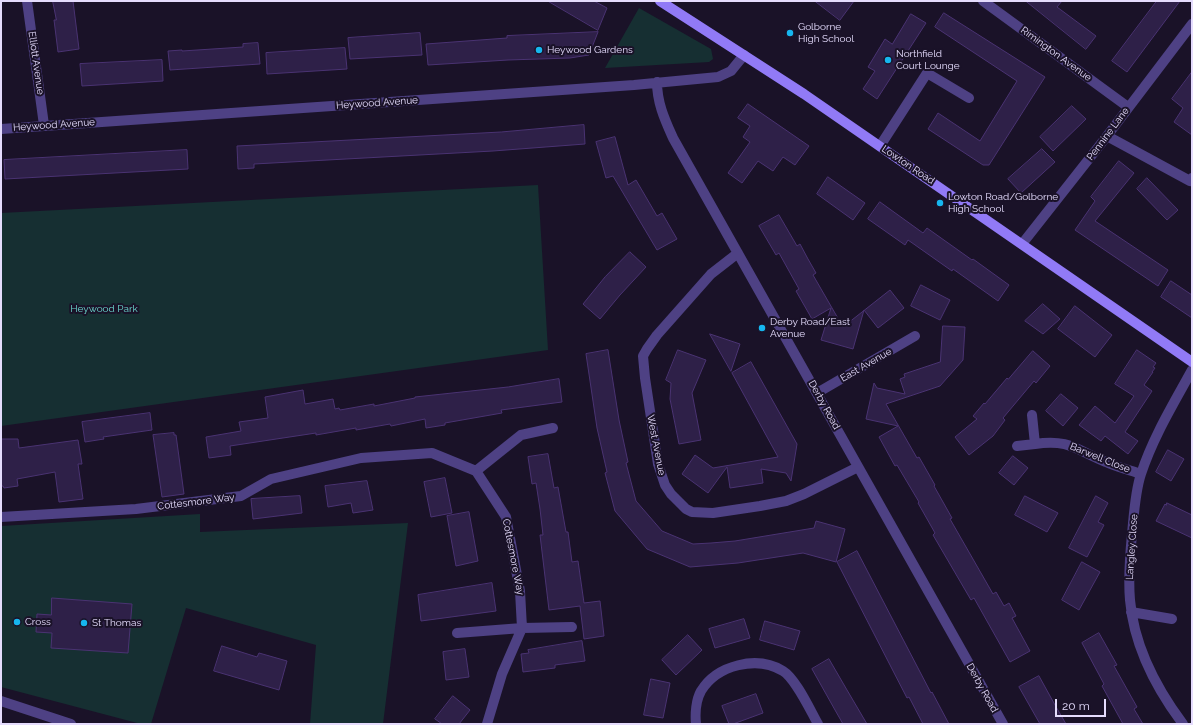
<!DOCTYPE html>
<html>
<head>
<meta charset="utf-8">
<style>
  body { margin:0 }
  #map { position:relative; width:1193px; height:725px; overflow:hidden; background:#1a1228; font-family:Raleway,sans-serif }
  canvas { display:block }
  .frame { position:absolute; inset:0; border:2px solid #e5dcfd; pointer-events:none }
  .scale { position:absolute; left:1055px; top:699px; width:51px; height:18px; box-sizing:border-box; border:2px solid #e5dcfd; border-top:0; padding-left:5px; font-size:12px; line-height:14px; white-space:nowrap; color:#e5dcfd; -webkit-text-stroke:3px #1a1228; paint-order:stroke }
</style>
</head>
<body>
<div id="map">
<canvas width="1193" height="725"></canvas>
<div class="frame"></div>
<div class="scale">20 m</div>
</div>
<script>
const ctx = document.querySelector('canvas').getContext('2d');
ctx.lineJoin = 'round';
function fillPath(path, color) { ctx.fillStyle = color; ctx.fill(path, 'evenodd'); }
function stroke(path, color, width, dash) { ctx.strokeStyle = color; ctx.lineWidth = width; ctx.lineCap = dash ? 'butt' : 'round'; ctx.setLineDash(dash || []); ctx.stroke(path); }
function drawText(font, color, halo, rows, align = 'center') {
  ctx.font = font + ' Raleway,sans-serif'; ctx.lineWidth = 4; ctx.setLineDash([]); ctx.textBaseline = 'middle'; ctx.strokeStyle = halo; ctx.fillStyle = color; for (const [text, x, y, turn = 0] of rows) {
    ctx.save(); ctx.translate(x, y); ctx.rotate((+turn || 0) * Math.PI / 180); ctx.textAlign = isNaN(turn) ? turn : align; if (halo) ctx.strokeText(text, 0, 0); ctx.fillText(text, 0, 0); ctx.restore();
  }
}
fillPath(new Path2D(`
  M 639,8 L 711,49 L 713,59 L 709,62 L 605,68 Z
  M 538,185 L 548,350 L 1,426 L 1,213 Z
  M 200,514 L 200,532 L 408,523 L 383,724 L 310,724 L 316,645 L 186,608 L 151,724 L 141,724 L 1,687 L 1,526 Z`), '#162f32');
const building = new Path2D(`
  M 53,1 L 73,1 L 79,49 L 58,52 L 54,20 L 56,20 Z
  M 548,1 L 594,1 L 607,8 L 598,30 Z
  M 815,1 L 854,1 L 840,20 Z
  M 1026,1 L 1062,1 L 1057,7 L 1096,36 L 1086,49 Z
  M 1157,1 L 1180,1 L 1127,72 L 1112,61 Z
  M 944,13 L 1045,77 L 989,165 L 983,165 L 928,129 L 938,113 L 980,141 L 1017,81 L 935,27 Z
  M 911,14 L 926,23 L 877,99 L 863,89 L 875,71 L 868,67 L 885,39 L 892,44 Z
  M 598,32 L 589,55 L 570,58 L 508,60 L 428,65 L 426,44 L 507,38 L 507,36 Z
  M 420,33 L 422,55 L 350,59 L 348,38 Z
  M 258,43 L 260,64 L 170,70 L 168,51 L 182,50 L 182,51 L 243,47 L 243,44 Z
  M 345,48 L 347,69 L 267,74 L 266,53 Z
  M 162,60 L 163,81 L 82,86 L 80,64 Z
  M 1192,72 L 1192,135 L 1174,122 L 1183,108 L 1172,99 Z
  M 748,104 L 809,146 L 795,165 L 783,157 L 773,171 L 758,161 L 742,183 L 728,173 L 750,142 L 743,137 L 750,126 L 738,118 Z
  M 1072,106 L 1086,119 L 1053,151 L 1040,137 Z
  M 584,125 L 585,144 L 493,151 L 254,164 L 254,168 L 238,169 L 237,146 L 501,132 Z
  M 615,137 L 628,185 L 636,180 L 657,216 L 662,213 L 677,239 L 657,250 L 613,176 L 606,178 L 596,142 Z
  M 1042,149 L 1055,162 L 1021,193 L 1008,179 Z
  M 187,150 L 188,169 L 5,179 L 4,160 Z
  M 1119,161 L 1134,173 L 1095,221 L 1168,270 L 1158,286 L 1075,230 L 1095,201 L 1091,197 Z
  M 828,177 L 865,203 L 853,220 L 817,194 Z
  M 1147,178 L 1178,210 L 1167,220 L 1137,189 Z
  M 880,202 L 923,233 L 927,228 L 972,260 L 973,259 L 1009,285 L 998,301 L 953,269 L 952,271 L 908,240 L 905,245 L 868,219 Z
  M 779,215 L 797,246 L 800,244 L 808,259 L 816,273 L 813,275 L 843,327 L 890,290 L 904,308 L 878,328 L 864,310 L 853,349 L 821,340 L 831,308 L 812,319 L 796,291 L 799,289 L 779,253 L 776,255 L 759,226 Z
  M 630,252 L 646,267 L 620,295 L 600,319 L 583,304 L 605,277 Z
  M 1171,281 L 1192,295 L 1192,318 L 1161,297 Z
  M 921,285 L 950,300 L 940,320 L 911,306 Z
  M 1043,304 L 1060,319 L 1043,334 L 1025,321 Z
  M 1075,306 L 1112,335 L 1095,357 L 1058,329 Z
  M 943,326 L 965,327 L 963,360 L 940,386 L 886,404 L 917,458 L 919,457 L 935,485 L 934,486 L 952,518 L 950,519 L 993,594 L 996,592 L 1004,606 L 1009,603 L 1016,616 L 1012,618 L 1030,651 L 1010,662 L 974,598 L 971,600 L 933,535 L 935,533 L 918,503 L 919,502 L 897,465 L 895,466 L 879,437 L 898,426 L 866,419 L 874,383 L 877,388 L 905,394 L 900,379 L 905,377 L 904,374 L 940,362 Z
  M 710,334 L 740,344 L 731,371 Z
  M 608,350 L 619,420 L 628,462 L 626,463 L 636,501 L 662,531 L 693,544 L 711,543 L 735,541 L 814,528 L 816,521 L 845,529 L 836,562 L 803,553 L 738,563 L 690,567 L 647,549 L 615,511 L 605,473 L 607,472 L 597,428 L 586,354 Z
  M 678,350 L 706,360 L 692,393 L 701,440 L 679,444 L 670,399 L 671,383 L 666,380 Z
  M 1137,350 L 1156,363 L 1153,367 L 1155,368 L 1152,372 L 1153,372 L 1144,385 L 1152,391 L 1125,432 L 1138,441 L 1128,454 L 1105,436 L 1101,441 L 1079,425 L 1095,406 L 1115,423 L 1134,396 L 1115,384 Z
  M 1033,351 L 1050,366 L 1036,383 L 1034,381 L 1003,418 L 1005,420 L 993,436 L 969,455 L 955,437 L 977,419 L 973,416 L 984,403 L 985,404 L 1007,378 L 1008,379 Z
  M 751,362 L 797,444 L 791,481 L 786,473 L 761,469 L 763,483 L 730,488 L 727,467 L 708,493 L 682,474 L 695,455 L 713,468 L 778,457 L 732,373 Z
  M 559,379 L 562,402 L 501,410 L 502,413 L 445,423 L 445,425 L 426,428 L 425,419 L 391,426 L 390,424 L 356,430 L 356,428 L 316,435 L 316,433 L 230,446 L 231,455 L 209,458 L 206,437 L 241,431 L 239,422 L 268,418 L 265,397 L 303,390 L 305,404 L 333,399 L 335,409 L 339,408 L 340,410 L 374,404 L 374,406 L 415,398 L 415,397 L 508,387 Z
  M 1061,394 L 1078,408 L 1063,426 L 1046,411 Z
  M 150,413 L 152,430 L 103,437 L 104,439 L 85,442 L 82,422 Z
  M 174,433 L 174,435 L 176,435 L 184,494 L 162,497 L 153,435 Z
  M 1,439 L 18,439 L 19,448 L 78,440 L 82,464 L 78,464 L 83,499 L 59,502 L 55,472 L 17,479 L 18,486 L 4,488 L 3,486 L 1,486 Z
  M 1168,450 L 1184,459 L 1171,481 L 1156,472 Z
  M 548,454 L 554,488 L 558,487 L 566,532 L 568,532 L 572,562 L 578,561 L 584,603 L 600,601 L 604,636 L 584,639 L 580,606 L 549,610 L 540,535 L 543,535 L 540,509 L 536,483 L 532,484 L 528,457 Z
  M 1013,456 L 1028,468 L 1014,485 L 999,473 Z
  M 445,478 L 452,513 L 431,517 L 424,482 Z
  M 367,481 L 373,510 L 353,513 L 351,503 L 328,507 L 325,486 Z
  M 300,496 L 302,513 L 253,519 L 251,499 Z
  M 1025,496 L 1058,513 L 1047,532 L 1015,515 Z
  M 1096,496 L 1108,503 L 1098,522 L 1104,525 L 1087,557 L 1069,548 Z
  M 1167,503 L 1192,515 L 1192,538 L 1156,521 L 1165,504 L 1166,505 Z
  M 469,512 L 478,561 L 456,566 L 447,516 Z
  M 857,551 L 931,693 L 932,692 L 949,724 L 923,724 L 909,697 L 907,698 L 837,562 Z
  M 1082,562 L 1100,572 L 1079,610 L 1062,600 Z
  M 492,583 L 496,611 L 421,621 L 418,595 Z
  M 52,598 L 132,604 L 128,653 L 51,648 L 52,633 L 36,632 L 37,614 L 51,615 Z
  M 744,619 L 750,638 L 715,648 L 709,629 Z
  M 765,621 L 800,631 L 794,650 L 760,640 Z
  M 1099,633 L 1117,665 L 1114,666 L 1137,707 L 1134,709 L 1143,724 L 1123,724 L 1102,686 L 1104,684 L 1082,643 Z
  M 688,635 L 702,650 L 676,675 L 662,660 Z
  M 582,641 L 585,661 L 555,665 L 555,668 L 523,672 L 521,654 L 529,653 L 528,650 Z
  M 222,646 L 257,657 L 259,653 L 287,661 L 279,690 L 214,671 Z
  M 465,649 L 469,677 L 446,680 L 443,652 Z
  M 829,659 L 847,690 L 867,724 L 843,724 L 835,710 L 812,669 Z
  M 1039,676 L 1055,705 L 1066,724 L 1040,724 L 1019,687 Z
  M 651,679 L 670,683 L 663,718 L 644,715 Z
  M 756,694 L 763,713 L 733,724 L 729,724 L 722,706 Z
  M 453,696 L 470,710 L 459,724 L 442,724 L 435,719 Z`);
fillPath(building, '#2e2048');
stroke(building, '#4a3372', 1);
stroke(new Path2D(`
  M 27,1 L 44,125
  M 983,1 L 1128,107
  M 657,82 C 657,103 665,120 673,138 L 1003,724
  M 1,129 L 634,85 L 718,77 L 731,71 L 744,55
  M 1107,136 L 1190,181 L 1192,178
  M 880,146 L 927,73 L 969,98
  M 1022,244 L 1107,136 L 1192,24
  M 738,253 L 711,274 L 657,335 L 647,349 L 643,356 L 645,378 L 658,464 L 665,485 L 671,494 L 686,509 L 692,512 L 713,513 L 760,506 L 786,501 L 804,494 L 858,467
  M 817,393 L 915,336
  M 1035,444 C 1070,439 1076,450 1106,462 C 1117,467 1129,470 1141,474
  M 1017,446 L 1035,444 L 1032,415
  M 476,471 L 521,435 L 553,428
  M 1,517 L 136,509 L 241,496 L 271,479 L 361,458 L 432,453 L 476,471 L 506,517 L 520,591 L 522,628 L 502,674 L 487,724
  M 1131,612 L 1172,619
  M 457,633 L 522,628 L 572,627
  M 1,701 L 71,724
  M 696,724 C 695,714 696,700 701,691 C 717,665 757,655 783,671 C 796,679 810,710 818,724
  M 1183,724 C 1156,688 1134,647 1130,600 C 1128,578 1130,555 1132,534 C 1134,514 1135,492 1141,474 C 1153,437 1174,403 1192,370`), '#4e4184', 10);
stroke(new Path2D(`
  M 660,1 L 804,94 L 1192,362`), '#917af6', 10);
for (const [x, y, r, color] of [
  [790,33,4,"#16b6ef"],
  [539,50,4,"#16b6ef"],
  [888,60,4,"#16b6ef"],
  [940,203,4,"#16b6ef"],
  [762,328,4,"#16b6ef"],
  [17,622,4,"#16b6ef"],
  [84,623,4,"#16b6ef"]
]) { const dot = new Path2D(); dot.arc(x, y, r, 0, 2 * Math.PI); ctx.fillStyle = color; ctx.fill(dot); stroke(dot, '#1a1228', 1.5); }
drawText('10px', '#e5dcfd', '#1a1228', [
  ["Golborne",798,27],
  ["High School",798,39],
  ["Heywood Gardens",547,50],
  ["Northfield",896,54],
  ["Court Lounge",896,66],
  ["Lowton Road/Golborne",948,197],
  ["High School",948,209],
  ["Derby Road/East",770,322],
  ["Avenue",770,334],
  ["Cross",25,622],
  ["St Thomas",92,623]
], 'left');
drawText('10px', '#e5dcfd', '#1a1228', [
  ["Rimington Avenue",1056,54,36],
  ["Elliott Avenue",36,63,82],
  ["Heywood Avenue",377,103,-4],
  ["Heywood Avenue",54,125,-4],
  ["Pennine Lane",1108,134,-53],
  ["Lowton Road",908,165,34],
  ["East Avenue",866,365,-30],
  ["Derby Road",824,405,61],
  ["West Avenue",656,445,79],
  ["Barwell Close",1100,458,22],
  ["Cottesmore Way",196,502,-7],
  ["Langley Close",1132,547,-86],
  ["Cottesmore Way",513,557,79],
  ["Derby Road",982,688,61]
]);
drawText('10px', '#6cd9cf', '#1a1228', [
  ["Heywood Park",104,309]
]);
</script>
</body>
</html>
